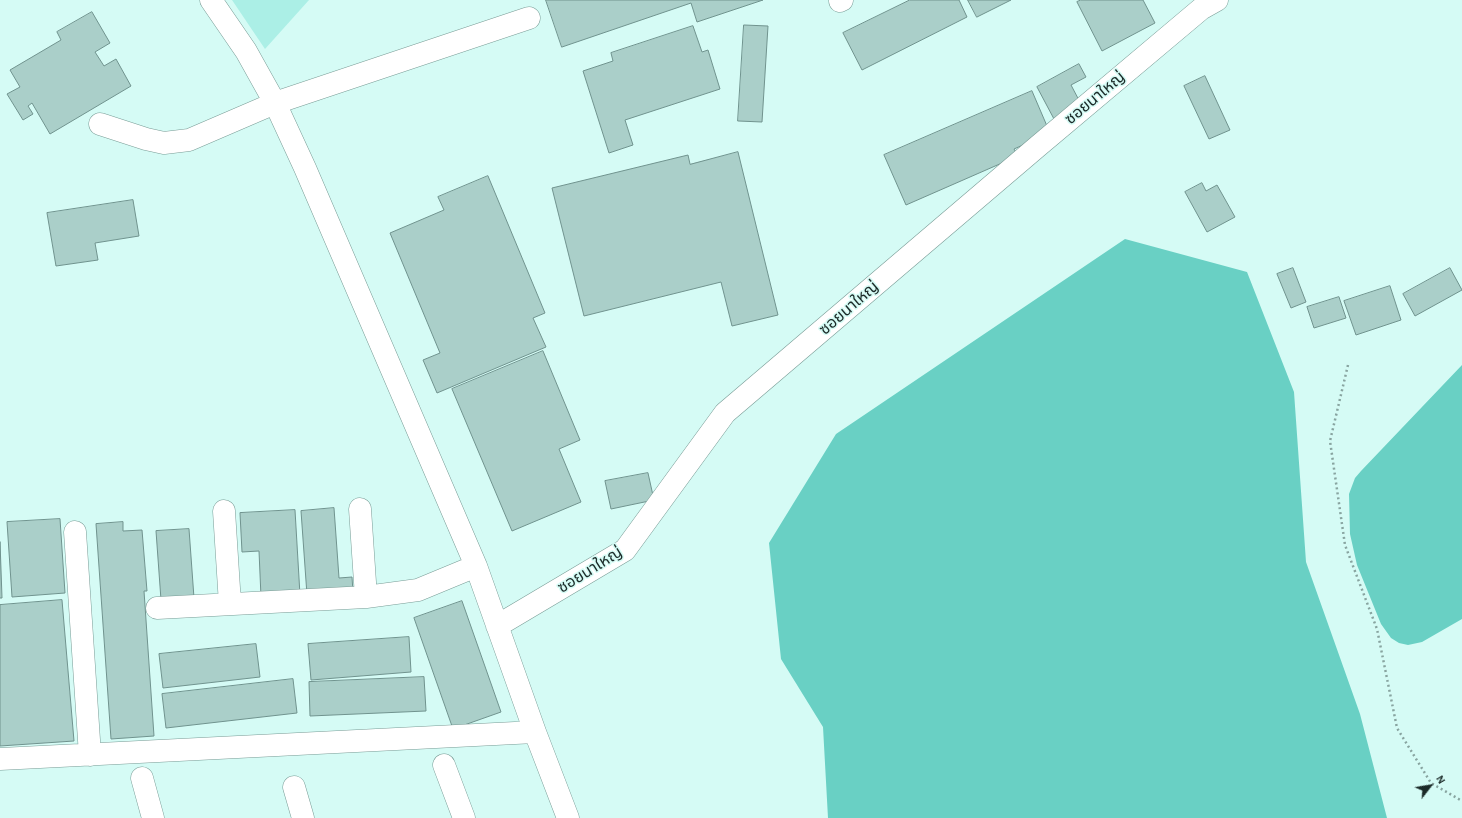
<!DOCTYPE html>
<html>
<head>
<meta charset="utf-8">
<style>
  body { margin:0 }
  #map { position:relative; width:1462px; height:818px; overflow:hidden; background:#d5fbf5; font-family:"Alegreya Sans",sans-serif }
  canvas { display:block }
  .north { position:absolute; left:1410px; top:766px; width:40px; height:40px; -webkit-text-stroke:3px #d5fbf5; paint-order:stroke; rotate:59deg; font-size:11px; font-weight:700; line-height:16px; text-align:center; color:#1b2a28 }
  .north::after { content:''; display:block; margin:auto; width:14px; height:18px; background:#1b2a28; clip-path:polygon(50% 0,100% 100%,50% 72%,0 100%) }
</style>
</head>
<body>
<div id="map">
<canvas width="1462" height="818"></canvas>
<div class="north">N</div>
</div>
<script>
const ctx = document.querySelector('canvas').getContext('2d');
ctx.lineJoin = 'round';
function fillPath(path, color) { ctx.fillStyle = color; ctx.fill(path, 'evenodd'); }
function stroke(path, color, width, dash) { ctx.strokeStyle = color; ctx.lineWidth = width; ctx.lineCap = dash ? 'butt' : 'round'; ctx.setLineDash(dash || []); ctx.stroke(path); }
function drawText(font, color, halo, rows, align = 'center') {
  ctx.font = font + ' "Alegreya Sans","Noto Sans Thai",sans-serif'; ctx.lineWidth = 3; ctx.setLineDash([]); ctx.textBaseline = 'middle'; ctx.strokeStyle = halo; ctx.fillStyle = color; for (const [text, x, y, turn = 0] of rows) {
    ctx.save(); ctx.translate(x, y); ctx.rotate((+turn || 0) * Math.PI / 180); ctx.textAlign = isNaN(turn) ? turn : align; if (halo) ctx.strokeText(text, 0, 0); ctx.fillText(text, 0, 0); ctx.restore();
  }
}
fillPath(new Path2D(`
  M 232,0 L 309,0 L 265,49 Z`), '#abefe6');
fillPath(new Path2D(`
  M 1125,239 L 1247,272 L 1294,392 L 1306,562 L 1360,714 L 1387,818 L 828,818 L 823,727 L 781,659 L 769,543 L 836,434 Z
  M 1462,365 L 1462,619 L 1422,642 L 1408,645 L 1399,643 L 1391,638 L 1381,624 L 1357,565 L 1350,534 L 1349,494 L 1355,478 L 1361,471 Z`), '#69d0c4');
const building = new Path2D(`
  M 546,0 L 763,0 L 697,22 L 691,3 L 562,47 Z
  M 910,0 L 959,0 L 967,17 L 862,70 L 843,33 Z
  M 968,0 L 1011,0 L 977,17 Z
  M 1081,0 L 1143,0 L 1155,23 L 1102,51 L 1077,2 Z
  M 92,12 L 110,43 L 95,52 L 104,66 L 116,59 L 131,86 L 50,134 L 32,103 L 28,106 L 33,114 L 23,120 L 7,94 L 20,87 L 10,70 L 61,40 L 57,32 Z
  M 744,25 L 768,26 L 762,122 L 738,121 Z
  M 693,26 L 702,52 L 708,50 L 720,89 L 625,120 L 633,145 L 609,153 L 583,71 L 613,61 L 611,53 Z
  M 1079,64 L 1086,77 L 1071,85 L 1081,104 L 1054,119 L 1037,87 Z
  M 1205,76 L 1230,130 L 1209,139 L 1184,86 Z
  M 1032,91 L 1050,133 L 1014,149 L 1018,156 L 906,205 L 884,155 Z
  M 738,152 L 778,315 L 732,326 L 721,282 L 584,316 L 552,188 L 688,155 L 690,164 Z
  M 488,176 L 545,313 L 533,318 L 546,347 L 437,393 L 423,360 L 440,353 L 390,233 L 444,210 L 438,197 Z
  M 1202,183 L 1206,191 L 1217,185 L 1235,217 L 1207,232 L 1185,192 Z
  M 133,200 L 139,236 L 95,243 L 98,260 L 56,266 L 47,213 Z
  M 1293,268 L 1306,302 L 1291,308 L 1277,274 Z
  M 1450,268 L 1462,290 L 1415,316 L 1403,294 Z
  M 1390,286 L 1401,320 L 1356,335 L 1344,301 Z
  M 1339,297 L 1346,318 L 1314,328 L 1307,307 Z
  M 543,351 L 580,440 L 559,449 L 581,502 L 512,531 L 452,389 Z
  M 648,473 L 654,500 L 611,509 L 605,481 Z
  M 334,508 L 339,578 L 352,577 L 353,592 L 307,595 L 301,511 Z
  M 295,510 L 300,595 L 261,597 L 259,551 L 242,552 L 240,513 Z
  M 60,519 L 65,593 L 12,597 L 7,522 Z
  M 123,522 L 123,531 L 142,530 L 147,591 L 144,591 L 154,736 L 111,739 L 96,524 Z
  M 189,529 L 194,598 L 161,600 L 156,531 Z
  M 0,542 L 2,598 L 0,598 Z
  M 62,600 L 74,741 L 0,746 L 0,605 Z
  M 462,601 L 501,712 L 453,729 L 414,618 Z
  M 409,637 L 411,672 L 311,680 L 308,644 Z
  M 256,644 L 260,677 L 163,688 L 159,654 Z
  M 424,677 L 426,711 L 310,716 L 309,682 Z
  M 293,679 L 297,713 L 166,728 L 162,694 Z`);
fillPath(building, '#aacfc9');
stroke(building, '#70938e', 1);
const minor = new Path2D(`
  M 211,0 L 246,51 L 275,103 L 305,168 L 476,566 L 535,732 L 568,818
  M 840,1 L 842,0
  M 100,124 L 146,139 L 164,143 L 189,140 L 275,103 L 529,18
  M 360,509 L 366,597
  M 224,511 L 230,604
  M 75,532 L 90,755
  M 157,608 L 366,597 L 418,590 L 476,566
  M 497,626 L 625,550 L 725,413 L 1037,147 L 1201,9 L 1217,0
  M 0,759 L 535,732
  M 444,765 L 464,818
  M 142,778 L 153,818
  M 294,787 L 303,818`);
stroke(minor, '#799c96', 23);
stroke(new Path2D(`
  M 1348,365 L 1330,441 L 1345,545 L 1377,629 L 1397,728 L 1431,783 L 1462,801`), '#88a4a0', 2.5, [2, 3]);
stroke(minor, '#fff', 22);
drawText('16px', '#1b2a28', '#d5fbf5', [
  ["ซอยนาใหญ่",1095,98,-40],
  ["ซอยนาใหญ่",849,308,-41],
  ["ซอยนาใหญ่",590,570,-32]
]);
</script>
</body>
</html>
